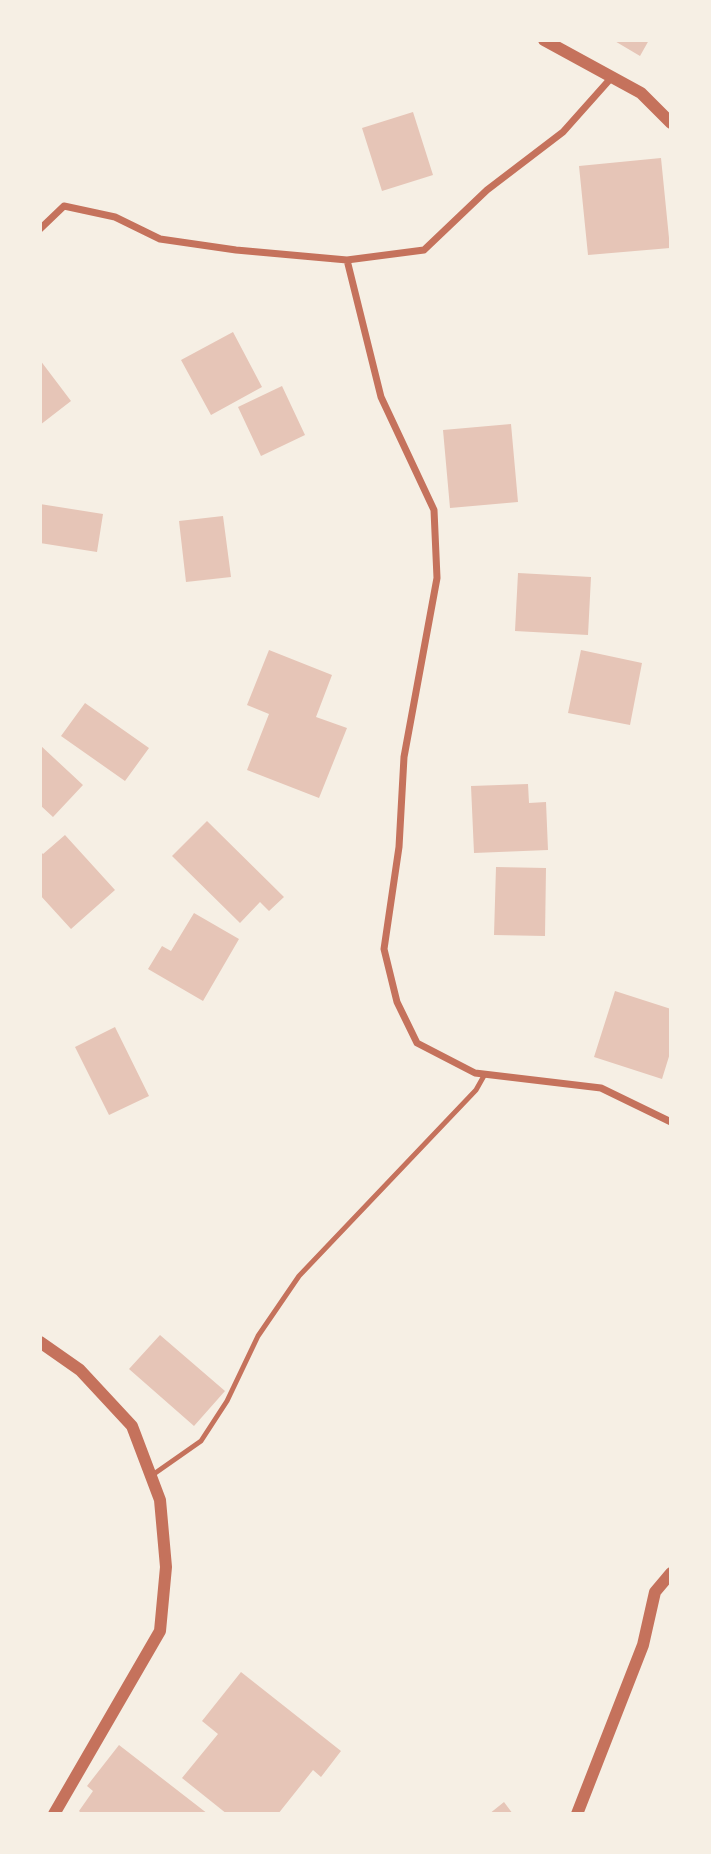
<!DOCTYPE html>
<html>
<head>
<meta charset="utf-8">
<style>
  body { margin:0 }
  #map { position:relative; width:711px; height:1854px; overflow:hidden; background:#f6efe4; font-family:"Exo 2",sans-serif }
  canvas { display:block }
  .frame { position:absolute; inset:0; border:42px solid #f6efe4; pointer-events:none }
</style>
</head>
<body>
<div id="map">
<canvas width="711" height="1854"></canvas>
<div class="frame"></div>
</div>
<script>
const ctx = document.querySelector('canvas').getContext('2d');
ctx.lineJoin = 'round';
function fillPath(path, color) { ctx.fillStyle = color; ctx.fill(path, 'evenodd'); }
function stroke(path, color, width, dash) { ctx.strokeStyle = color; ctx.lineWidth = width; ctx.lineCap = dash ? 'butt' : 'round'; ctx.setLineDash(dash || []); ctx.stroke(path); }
fillPath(new Path2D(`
  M 613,40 L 649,40 L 640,56 Z
  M 413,112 L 433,175 L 382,191 L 362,128 Z
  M 661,158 L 670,248 L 588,255 L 579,166 Z
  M 233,332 L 262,387 L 211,415 L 181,360 Z
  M 40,360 L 71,401 L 40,425 Z
  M 282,386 L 305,435 L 261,456 L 238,407 Z
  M 511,424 L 518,502 L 450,508 L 443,430 Z
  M 40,504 L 103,514 L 97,552 L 40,543 Z
  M 223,516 L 231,577 L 186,582 L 179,521 Z
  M 518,573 L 591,577 L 588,635 L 515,631 Z
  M 269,650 L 332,675 L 316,717 L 347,728 L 319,798 L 247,770 L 269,714 L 247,705 Z
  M 581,650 L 642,663 L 630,725 L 568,713 Z
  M 85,703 L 149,748 L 125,781 L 61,736 Z
  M 40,745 L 83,785 L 53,817 L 40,805 Z
  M 528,784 L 529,803 L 546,802 L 548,850 L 474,853 L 471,786 Z
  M 207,821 L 284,897 L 269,911 L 260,902 L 240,923 L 172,856 Z
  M 65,835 L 115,890 L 71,929 L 40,895 L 40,851 L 43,854 Z
  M 496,867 L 546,868 L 545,936 L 494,935 Z
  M 194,913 L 239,939 L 203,1001 L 148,969 L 162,946 L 171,951 Z
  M 615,991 L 671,1009 L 671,1050 L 662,1079 L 594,1057 Z
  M 115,1027 L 149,1096 L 109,1115 L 75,1047 Z
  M 160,1335 L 225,1391 L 194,1426 L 129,1369 Z
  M 241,1672 L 341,1751 L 321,1777 L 313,1770 L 278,1814 L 227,1814 L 182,1778 L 218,1734 L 202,1721 Z
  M 119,1745 L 208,1814 L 82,1814 L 79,1811 L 93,1791 L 87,1786 Z
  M 504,1802 L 513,1814 L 489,1814 Z`), '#e6c5b7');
stroke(new Path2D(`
  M 151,1476 L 201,1441 L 227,1401 L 258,1336 L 299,1276 L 476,1090 L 485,1074`), '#c5725c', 5);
stroke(new Path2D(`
  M 40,229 L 64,206 L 115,217 L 160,239 L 236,250 L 347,260 L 424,250 L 487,190 L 563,132 L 612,77
  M 347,260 L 381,397 L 434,510 L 437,578 L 404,757 L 399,847 L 384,949 L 397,1002 L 417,1043 L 475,1073 L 601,1088 L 671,1122`), '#c5725c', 7);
stroke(new Path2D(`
  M 544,40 L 641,93 L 671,123
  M 40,1342 L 80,1370 L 132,1426 L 160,1500 L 166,1567 L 160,1631 L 54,1814
  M 577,1814 L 643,1645 L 655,1592 L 671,1573`), '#c5725c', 12);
</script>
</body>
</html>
